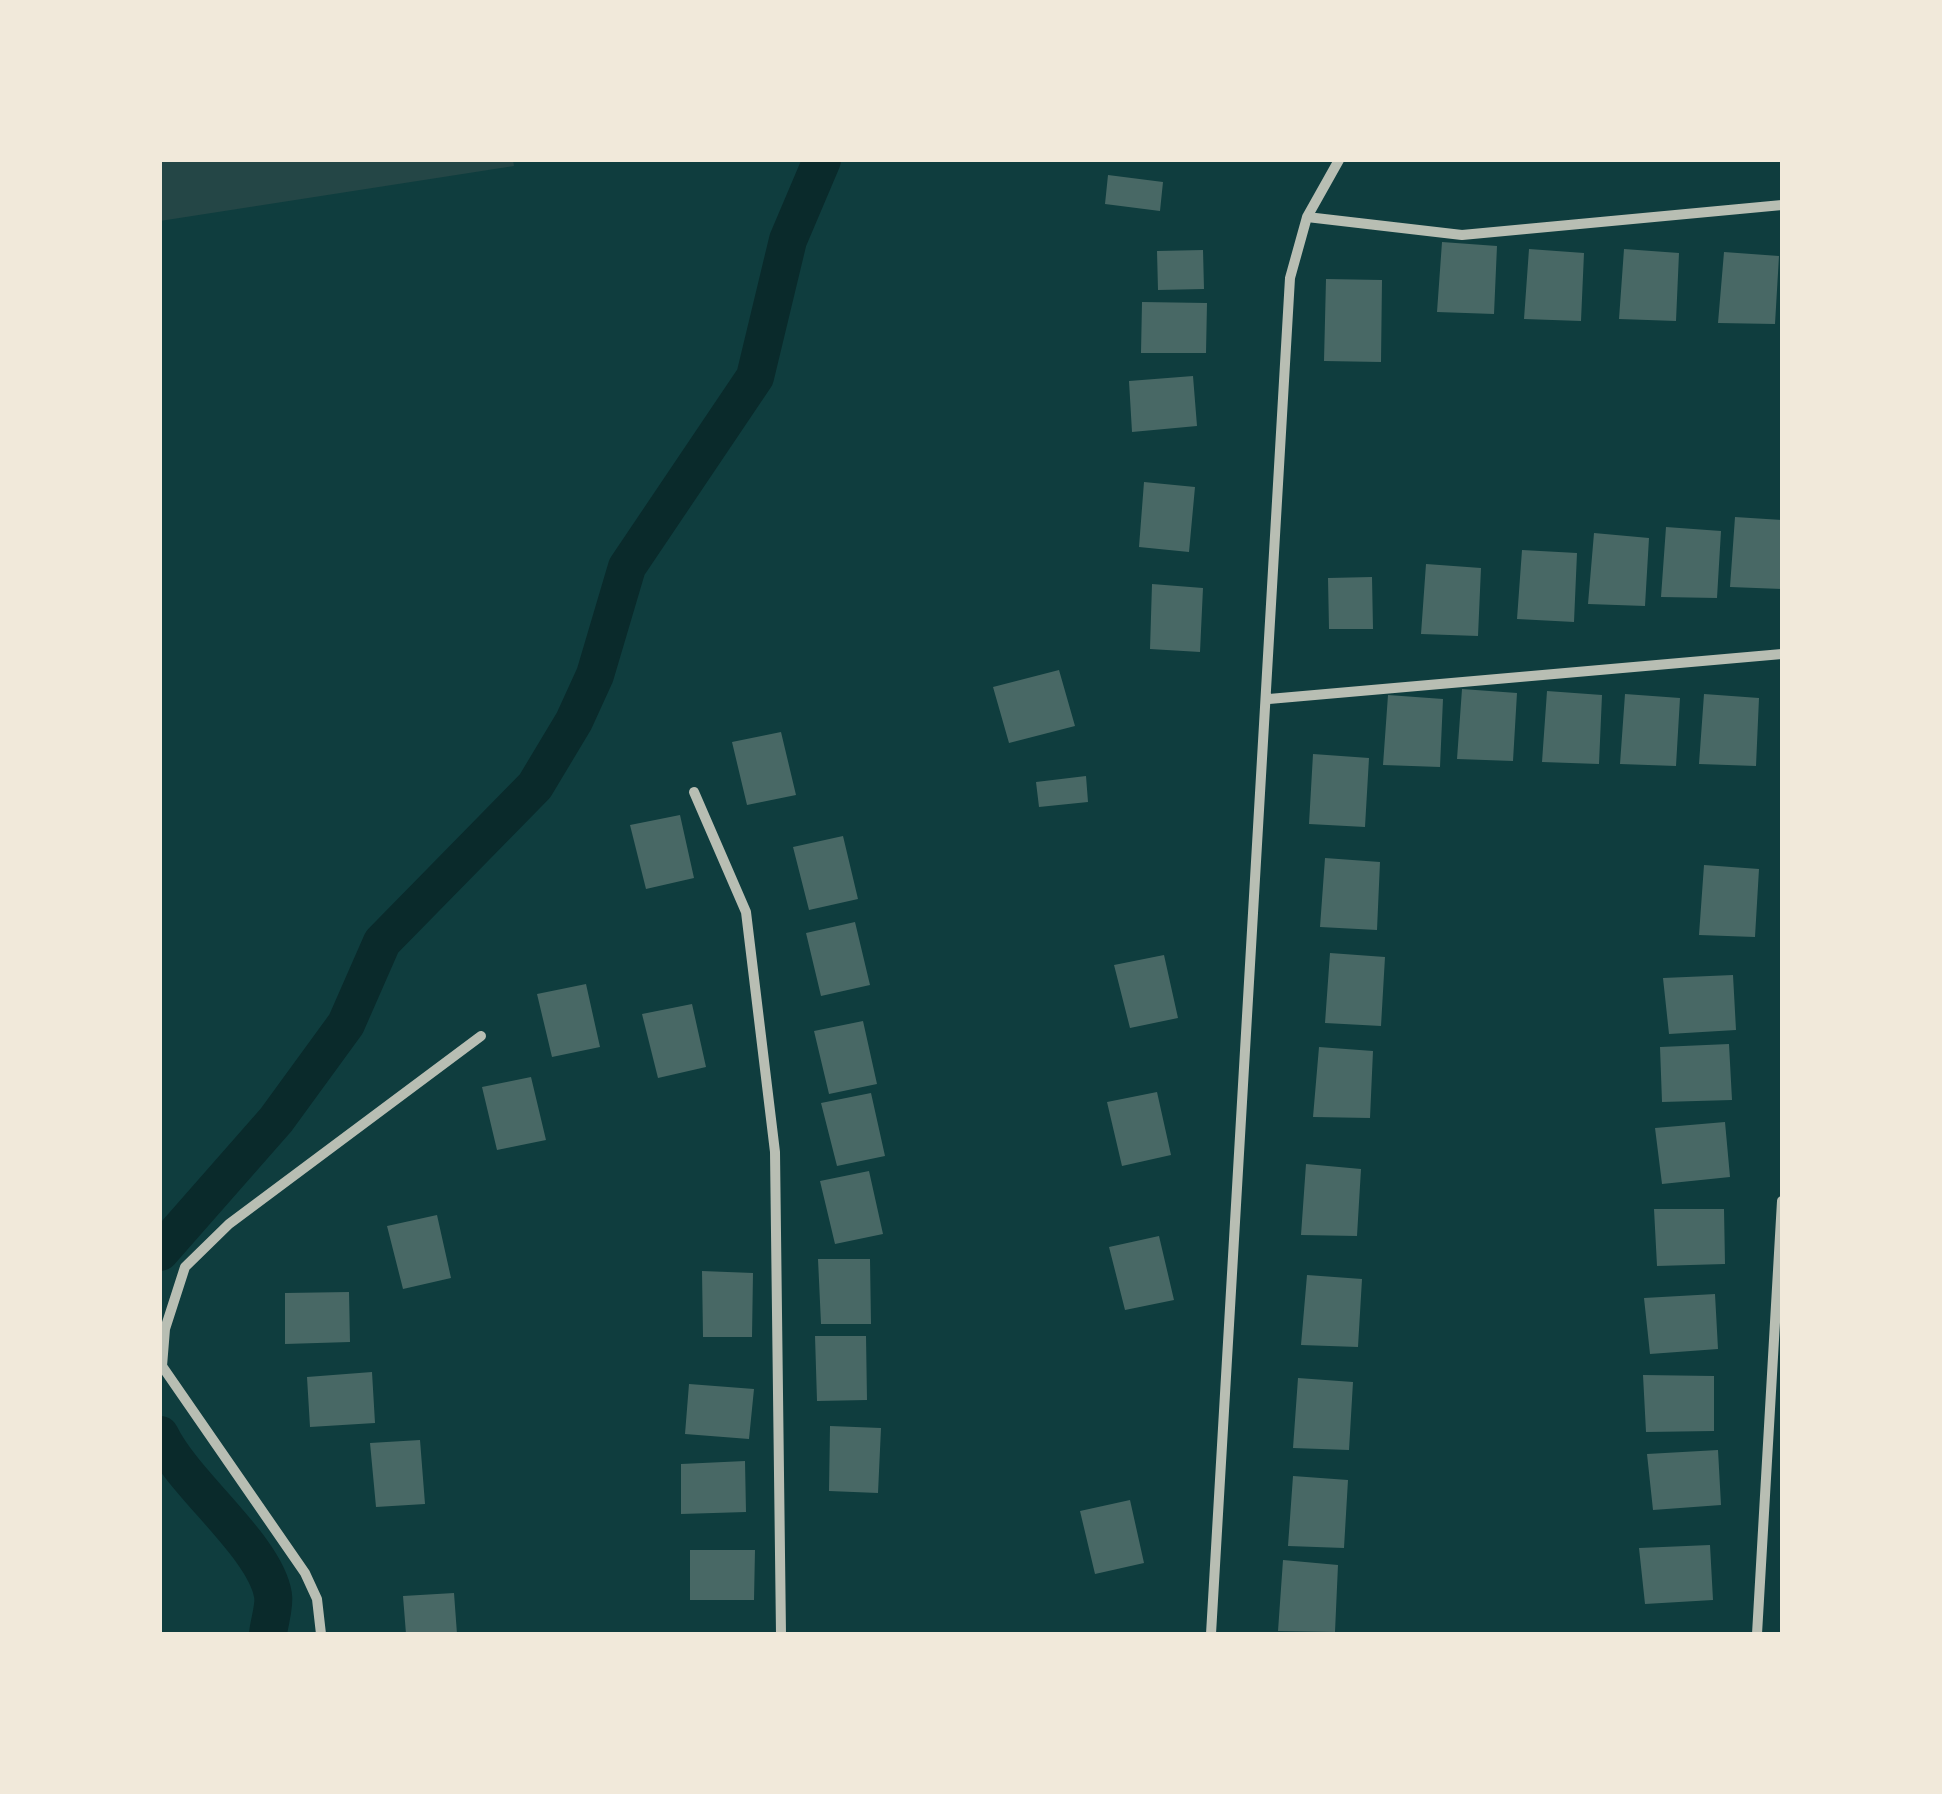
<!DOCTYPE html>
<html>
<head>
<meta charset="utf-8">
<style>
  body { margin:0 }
  #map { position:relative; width:1942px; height:1794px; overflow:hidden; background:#0f3d3e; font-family:"Fira Sans",sans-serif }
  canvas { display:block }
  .frame { position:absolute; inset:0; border:162px solid #f1e9da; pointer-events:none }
</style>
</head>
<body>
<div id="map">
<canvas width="1942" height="1794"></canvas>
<div class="frame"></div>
</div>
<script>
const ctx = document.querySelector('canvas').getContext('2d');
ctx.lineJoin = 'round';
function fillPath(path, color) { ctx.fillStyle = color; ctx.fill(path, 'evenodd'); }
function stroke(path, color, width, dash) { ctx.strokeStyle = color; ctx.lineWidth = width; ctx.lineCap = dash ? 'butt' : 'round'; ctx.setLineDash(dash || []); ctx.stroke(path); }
fillPath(new Path2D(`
  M 160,160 L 513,160 L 514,166 L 160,221 Z`), '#244646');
stroke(new Path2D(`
  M 160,1252 L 276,1120 L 346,1024 L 382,942 L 535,786 L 574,721 L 595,675 L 627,567 L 755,377 L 788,240 L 822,160
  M 160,1435 C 184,1485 265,1546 273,1595 C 275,1606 269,1623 268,1634`), '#0a2a2b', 38);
fillPath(new Path2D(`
  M 1108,175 L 1163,182 L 1160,211 L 1105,204 Z
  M 1442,242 L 1497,246 L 1494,314 L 1437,312 Z
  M 1529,249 L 1584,253 L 1581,321 L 1524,319 Z
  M 1624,249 L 1679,253 L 1676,321 L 1619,319 Z
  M 1203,250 L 1204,289 L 1158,290 L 1157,251 Z
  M 1724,252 L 1779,256 L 1775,324 L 1718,323 Z
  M 1326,279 L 1382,280 L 1381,362 L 1324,361 Z
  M 1142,302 L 1207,303 L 1206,353 L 1141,353 Z
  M 1193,376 L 1197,426 L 1132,432 L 1129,381 Z
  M 1144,482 L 1195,487 L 1189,552 L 1139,547 Z
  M 1735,517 L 1782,520 L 1782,589 L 1730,587 Z
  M 1666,527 L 1721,531 L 1717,598 L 1661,597 Z
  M 1594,533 L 1649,538 L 1645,606 L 1588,604 Z
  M 1522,550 L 1577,553 L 1574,622 L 1517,619 Z
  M 1426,564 L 1481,568 L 1478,636 L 1421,634 Z
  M 1372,577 L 1373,629 L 1329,629 L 1328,578 Z
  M 1152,584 L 1203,588 L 1200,652 L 1150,649 Z
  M 1059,670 L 1075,726 L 1009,743 L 993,687 Z
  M 1462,689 L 1517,693 L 1513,761 L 1457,759 Z
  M 1547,691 L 1602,695 L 1599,764 L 1542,762 Z
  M 1625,694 L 1680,698 L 1676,766 L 1620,764 Z
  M 1704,694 L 1759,698 L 1756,766 L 1699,764 Z
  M 1388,695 L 1443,699 L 1440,767 L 1383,765 Z
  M 781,732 L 796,795 L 747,805 L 732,742 Z
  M 1313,754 L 1369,758 L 1365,827 L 1309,824 Z
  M 1086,776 L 1088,802 L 1039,807 L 1036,782 Z
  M 680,815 L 694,878 L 646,889 L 630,825 Z
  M 843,836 L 858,899 L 809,910 L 793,847 Z
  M 1325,858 L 1380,862 L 1377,930 L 1320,927 Z
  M 1704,865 L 1759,869 L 1755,937 L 1699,935 Z
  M 855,922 L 870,985 L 821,996 L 806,933 Z
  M 1330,953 L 1385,957 L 1381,1026 L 1325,1023 Z
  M 1164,955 L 1178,1018 L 1130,1028 L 1114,965 Z
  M 1733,975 L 1736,1030 L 1669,1034 L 1663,978 Z
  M 586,984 L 600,1047 L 552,1057 L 537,994 Z
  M 692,1004 L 706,1067 L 658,1078 L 642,1014 Z
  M 863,1021 L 877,1084 L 829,1094 L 814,1031 Z
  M 1729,1044 L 1732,1100 L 1662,1102 L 1660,1047 Z
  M 1319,1047 L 1373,1051 L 1370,1118 L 1313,1117 Z
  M 531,1077 L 546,1140 L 497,1150 L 482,1087 Z
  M 1157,1092 L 1171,1155 L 1122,1166 L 1107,1102 Z
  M 871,1093 L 885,1156 L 837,1166 L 821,1103 Z
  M 1725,1122 L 1730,1177 L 1662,1184 L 1655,1128 Z
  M 1306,1164 L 1361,1169 L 1357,1236 L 1301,1235 Z
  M 869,1171 L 883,1234 L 835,1244 L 820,1181 Z
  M 1654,1209 L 1724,1209 L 1725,1264 L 1657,1266 Z
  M 437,1215 L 451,1278 L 403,1289 L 387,1226 Z
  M 1159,1236 L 1174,1300 L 1125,1310 L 1109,1247 Z
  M 818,1259 L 870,1259 L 871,1324 L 821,1324 Z
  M 702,1271 L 753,1273 L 752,1337 L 703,1337 Z
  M 1307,1275 L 1362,1279 L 1358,1347 L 1301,1345 Z
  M 349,1292 L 350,1342 L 285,1344 L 285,1293 Z
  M 1715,1294 L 1718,1349 L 1650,1354 L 1644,1298 Z
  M 815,1336 L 866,1336 L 867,1400 L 817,1401 Z
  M 372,1372 L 375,1423 L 310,1427 L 307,1377 Z
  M 1643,1375 L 1714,1376 L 1714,1431 L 1646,1432 Z
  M 1298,1378 L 1353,1382 L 1349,1450 L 1293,1448 Z
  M 689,1384 L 754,1389 L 749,1439 L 685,1434 Z
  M 830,1426 L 881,1428 L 878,1493 L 829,1491 Z
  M 420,1440 L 425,1504 L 376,1507 L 370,1443 Z
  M 1718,1450 L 1721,1505 L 1653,1510 L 1647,1454 Z
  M 745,1461 L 746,1512 L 681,1514 L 681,1464 Z
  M 1293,1476 L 1348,1480 L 1344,1548 L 1288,1546 Z
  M 1130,1500 L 1144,1563 L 1095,1574 L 1080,1511 Z
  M 1710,1545 L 1713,1600 L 1645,1604 L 1639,1548 Z
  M 690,1550 L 755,1550 L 754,1600 L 690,1600 Z
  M 1283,1560 L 1338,1565 L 1335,1632 L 1278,1631 Z
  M 454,1593 L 457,1634 L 406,1634 L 403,1596 Z`), '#486865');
stroke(new Path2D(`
  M 1307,217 L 1462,235 L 1782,205
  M 1269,699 L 1782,654
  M 694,792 L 746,912 L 775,1152 L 781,1634
  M 321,1634 L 317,1599 L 305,1573 L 162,1366 L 165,1329 L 185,1267 L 229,1224 L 481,1036
  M 1211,1634 L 1290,278 L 1307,217 L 1339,160
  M 1757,1634 L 1782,1201`), '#b8beb3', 10);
</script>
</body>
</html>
